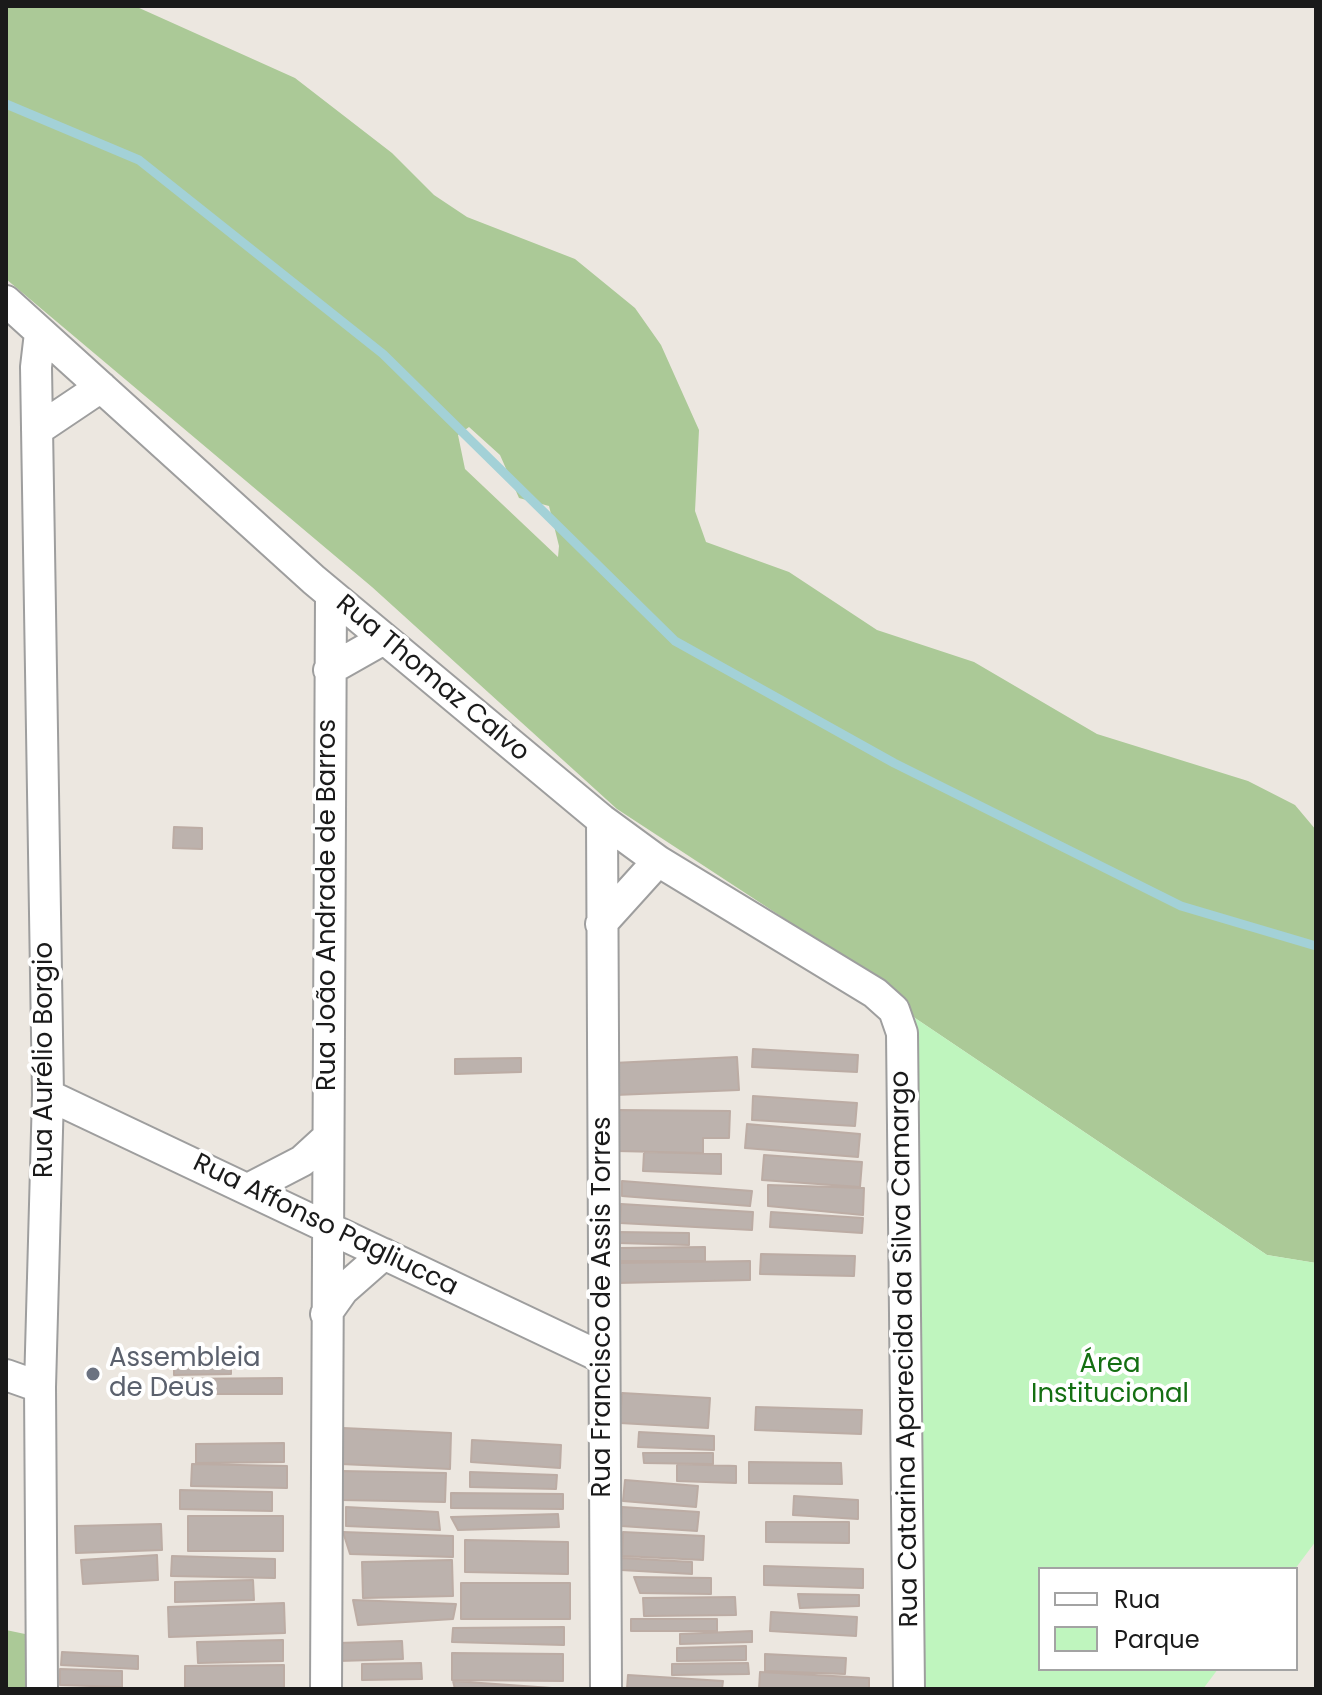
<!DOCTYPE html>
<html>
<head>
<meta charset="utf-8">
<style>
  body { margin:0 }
  #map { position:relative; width:1322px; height:1695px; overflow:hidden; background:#ece7e0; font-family:Poppins,sans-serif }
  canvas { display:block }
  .frame { position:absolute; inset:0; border:8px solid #1a1a1a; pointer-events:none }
  .legend { position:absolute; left:1038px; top:1567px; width:260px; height:104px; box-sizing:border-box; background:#fff; border:2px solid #a3a3a3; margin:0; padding:10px 14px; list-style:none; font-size:24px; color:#1a1a1a }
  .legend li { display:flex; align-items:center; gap:16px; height:40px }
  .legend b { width:40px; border:2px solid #a3a3a3 }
</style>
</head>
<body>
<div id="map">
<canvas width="1322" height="1695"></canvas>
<div class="frame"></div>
<ul class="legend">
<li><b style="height:10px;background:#fff"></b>Rua</li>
<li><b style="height:22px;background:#bff5be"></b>Parque</li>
</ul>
</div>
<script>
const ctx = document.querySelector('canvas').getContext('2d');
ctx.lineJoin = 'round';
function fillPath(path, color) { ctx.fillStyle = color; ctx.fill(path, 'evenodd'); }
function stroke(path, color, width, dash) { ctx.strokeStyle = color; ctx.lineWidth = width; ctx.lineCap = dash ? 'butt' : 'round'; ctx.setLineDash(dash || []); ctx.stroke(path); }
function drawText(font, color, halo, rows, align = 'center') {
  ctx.font = font + ' Poppins,sans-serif'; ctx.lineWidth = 8; ctx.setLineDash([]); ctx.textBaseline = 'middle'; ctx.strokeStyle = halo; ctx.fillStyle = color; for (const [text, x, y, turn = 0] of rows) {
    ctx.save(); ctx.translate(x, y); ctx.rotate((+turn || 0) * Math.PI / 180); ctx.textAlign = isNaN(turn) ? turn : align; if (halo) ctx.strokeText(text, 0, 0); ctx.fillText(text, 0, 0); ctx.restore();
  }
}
fillPath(new Path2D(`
  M 6,6 L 137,7 L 295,78 L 392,153 L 434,195 L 467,217 L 575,259 L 635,308 L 661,345 L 699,430 L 695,511 L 706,542 L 789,572 L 877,630 L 974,662 L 1097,734 L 1248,781 L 1295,805 L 1316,830 L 1316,1263 L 1267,1255 L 915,1018 L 895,991 L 617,809 L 372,587 L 6,279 ZM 469,427 L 500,455 L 519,498 L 549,506 L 559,546 L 558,557 L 465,469 L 458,435 Z
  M 6,1630 L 25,1634 L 26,1689 L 6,1689 Z`), '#abc997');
fillPath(new Path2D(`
  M 915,1018 L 1267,1255 L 1316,1263 L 1316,1541 L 1295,1569 L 1040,1569 L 1040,1669 L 1218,1669 L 1203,1689 L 925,1689 Z`), '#bff5be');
stroke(new Path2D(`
  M 6,104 L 139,160 L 383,354 L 675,641 L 894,763 L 1181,906 L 1316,946`), '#a3d1d7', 9);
const building = new Path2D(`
  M 174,827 L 202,828 L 202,849 L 173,848 Z
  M 753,1049 L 858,1055 L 857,1072 L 752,1067 Z
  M 737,1057 L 739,1090 L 615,1095 L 613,1063 Z
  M 521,1058 L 521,1072 L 455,1074 L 455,1059 Z
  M 753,1096 L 857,1103 L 855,1126 L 752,1120 Z
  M 618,1110 L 730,1111 L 729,1138 L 703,1138 L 703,1153 L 617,1151 Z
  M 747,1124 L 860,1134 L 858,1157 L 745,1148 Z
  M 644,1152 L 721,1154 L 721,1174 L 643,1171 Z
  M 764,1155 L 862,1162 L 860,1187 L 762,1180 Z
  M 622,1181 L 752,1191 L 750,1206 L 622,1196 Z
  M 768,1185 L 864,1188 L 863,1215 L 768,1206 Z
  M 621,1204 L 753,1212 L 752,1230 L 620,1223 Z
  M 771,1212 L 863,1218 L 862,1233 L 770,1227 Z
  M 618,1232 L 689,1233 L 689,1245 L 618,1243 Z
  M 705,1247 L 705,1261 L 620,1261 L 620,1248 Z
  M 761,1254 L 855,1256 L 854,1276 L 760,1274 Z
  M 750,1261 L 750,1280 L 617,1283 L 616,1263 Z
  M 231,1357 L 231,1374 L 174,1375 L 174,1358 Z
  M 282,1378 L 282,1394 L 172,1394 L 172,1379 Z
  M 622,1393 L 710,1398 L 708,1428 L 620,1423 Z
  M 756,1407 L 862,1410 L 861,1434 L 755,1430 Z
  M 343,1428 L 451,1433 L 450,1469 L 341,1464 Z
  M 639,1432 L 714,1436 L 714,1450 L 638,1447 Z
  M 472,1440 L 561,1445 L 560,1468 L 471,1462 Z
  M 284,1443 L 284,1462 L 196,1463 L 196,1444 Z
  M 643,1453 L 713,1453 L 713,1464 L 644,1463 Z
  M 749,1462 L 841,1463 L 842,1484 L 749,1483 Z
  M 192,1464 L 287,1466 L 287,1488 L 191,1486 Z
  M 677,1464 L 736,1466 L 736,1483 L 677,1481 Z
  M 342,1471 L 446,1473 L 445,1502 L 341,1500 Z
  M 470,1472 L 557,1475 L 556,1489 L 470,1487 Z
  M 625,1480 L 698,1486 L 696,1507 L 623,1501 Z
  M 180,1490 L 272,1492 L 272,1511 L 180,1509 Z
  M 451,1493 L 563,1494 L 563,1509 L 451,1508 Z
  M 794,1496 L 858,1500 L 858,1519 L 793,1515 Z
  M 346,1507 L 438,1512 L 440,1530 L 346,1526 Z
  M 622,1507 L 699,1512 L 697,1531 L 621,1526 Z
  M 558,1514 L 559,1527 L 458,1530 L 451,1517 Z
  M 188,1516 L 283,1516 L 283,1551 L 188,1551 Z
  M 766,1522 L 849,1522 L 849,1543 L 766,1542 Z
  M 161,1524 L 162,1550 L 76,1553 L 75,1526 Z
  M 343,1532 L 453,1536 L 453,1557 L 350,1554 Z
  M 623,1532 L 704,1536 L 703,1560 L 622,1556 Z
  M 465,1540 L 568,1542 L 568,1574 L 465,1572 Z
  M 157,1555 L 158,1580 L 83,1584 L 81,1560 Z
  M 172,1556 L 275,1559 L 275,1578 L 171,1576 Z
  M 621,1558 L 692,1562 L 692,1574 L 621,1570 Z
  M 452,1560 L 453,1596 L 363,1598 L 362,1562 Z
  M 764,1566 L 863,1569 L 863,1588 L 764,1585 Z
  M 634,1577 L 711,1578 L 711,1594 L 640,1593 Z
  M 253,1580 L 254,1600 L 175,1602 L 175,1582 Z
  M 461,1583 L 570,1583 L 570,1619 L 461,1619 Z
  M 798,1594 L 859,1595 L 859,1606 L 800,1608 Z
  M 735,1597 L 736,1615 L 644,1616 L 643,1598 Z
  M 353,1600 L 456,1604 L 453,1619 L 358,1625 Z
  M 284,1603 L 285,1633 L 169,1637 L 168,1607 Z
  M 771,1612 L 857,1617 L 856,1636 L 770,1631 Z
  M 631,1619 L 717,1619 L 717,1631 L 631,1631 Z
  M 564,1627 L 564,1645 L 452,1642 L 453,1628 Z
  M 752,1631 L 752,1642 L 680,1644 L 680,1634 Z
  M 283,1640 L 283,1661 L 198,1663 L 197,1642 Z
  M 402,1641 L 403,1659 L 339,1661 L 338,1643 Z
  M 746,1646 L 746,1660 L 677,1661 L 677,1648 Z
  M 62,1652 L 138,1656 L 138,1669 L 61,1665 Z
  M 452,1653 L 563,1654 L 563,1681 L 452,1680 Z
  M 765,1654 L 846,1658 L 845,1674 L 765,1671 Z
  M 421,1663 L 422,1679 L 362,1680 L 362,1664 Z
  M 748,1663 L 749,1674 L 672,1675 L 672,1664 Z
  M 284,1665 L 284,1688 L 185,1689 L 185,1666 Z
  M 60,1669 L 122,1671 L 122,1687 L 60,1685 Z
  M 760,1672 L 869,1678 L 869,1689 L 759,1689 Z
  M 628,1675 L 723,1681 L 722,1689 L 627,1689 Z
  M 453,1681 L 566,1689 L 455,1689 Z`);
fillPath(building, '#bcb2ad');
stroke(building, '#bcaca4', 2);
const street = new Path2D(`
  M 6,301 L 314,580 L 602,820 L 658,861 L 875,993 L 894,1010 L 902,1033 L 909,1689
  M 40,333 L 36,367 L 48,1095 L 40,1387 L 42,1689
  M 37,430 L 101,387
  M 329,670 L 382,640
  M 602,820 L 606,1689
  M 601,924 L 658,861
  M 48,1095 L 603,1358
  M 248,1189 L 302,1161 L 326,1139
  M 326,1314 L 343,1290 L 384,1254
  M 6,1375 L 40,1387
  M 326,1689 L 331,595`);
stroke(street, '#9e9e9e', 34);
stroke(street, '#fff', 30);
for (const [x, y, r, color] of [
  [93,1374,8,"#6b7280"]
]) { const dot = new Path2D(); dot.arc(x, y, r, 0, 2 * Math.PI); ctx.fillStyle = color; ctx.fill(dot); stroke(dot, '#fff', 3); }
drawText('26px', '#1a1a1a', '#fff', [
  ["Rua Thomaz Calvo",432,679,40],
  ["Rua João Andrade de Barros",328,905,-90],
  ["Rua Aurélio Borgio",45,1060,-90],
  ["Rua Affonso Pagliucca",325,1226,26],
  ["Rua Francisco de Assis Torres",603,1307,-90],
  ["Rua Catarina Aparecida da Silva Camargo",906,1349,-91]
]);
drawText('26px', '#5b616d', '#fff', [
  ["Assembleia",109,1359],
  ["de Deus",109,1389]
], 'left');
drawText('26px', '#146f12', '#fff', [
  ["Área",1110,1365],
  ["Institucional",1110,1395]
]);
</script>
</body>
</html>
